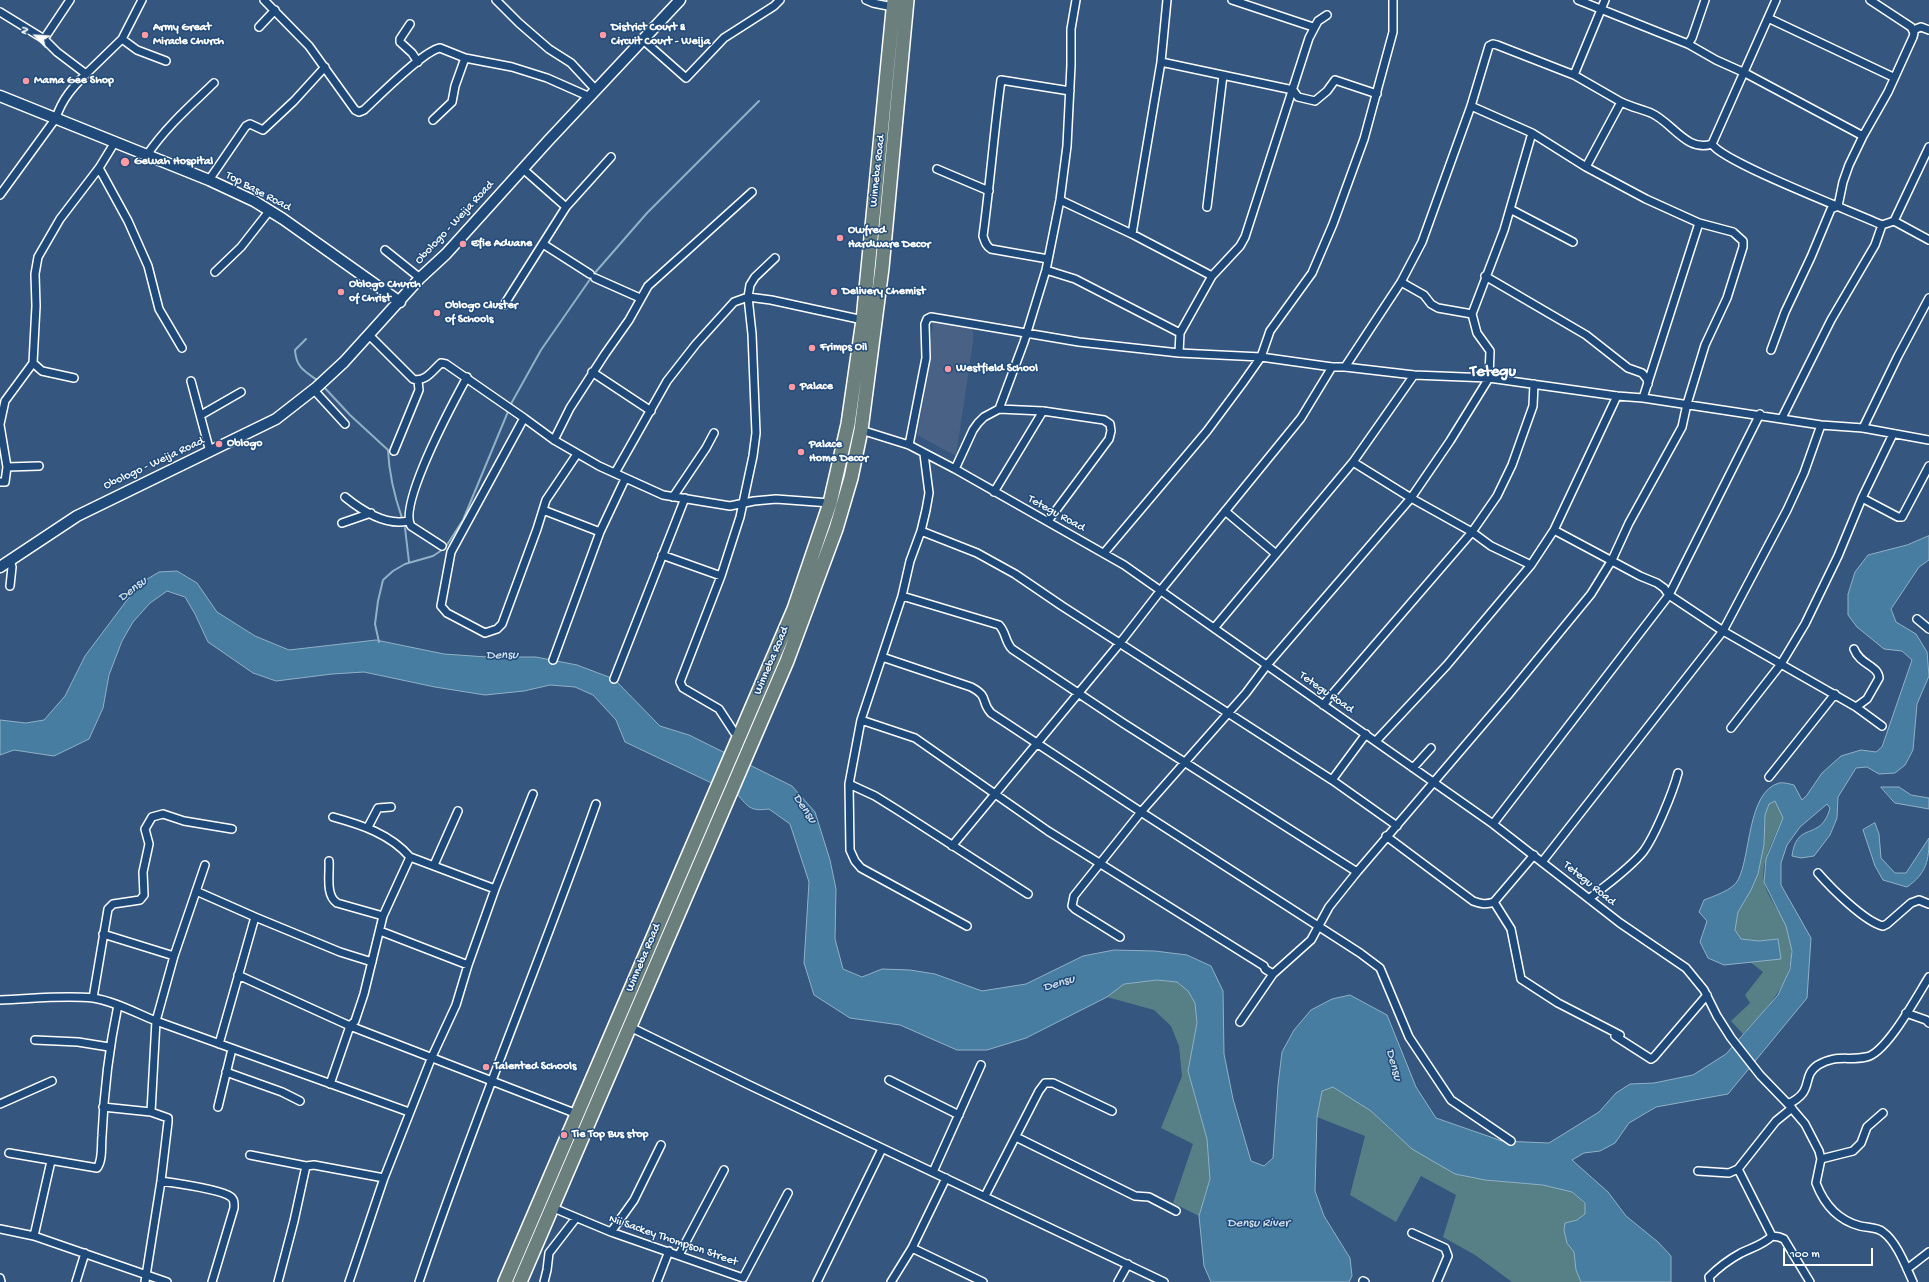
<!DOCTYPE html>
<html>
<head>
<meta charset="utf-8">
<style>
  body { margin:0 }
  #map { position:relative; width:1929px; height:1282px; overflow:hidden; background:#35567e; font-family:"Gochi Hand",sans-serif }
  canvas { display:block }
  .north { position:absolute; left:16px; top:16px; width:40px; height:40px; -webkit-text-stroke:3px #1f4a7a; paint-order:stroke; rotate:295deg; font-size:11px; font-weight:700; line-height:16px; text-align:center; color:#fff }
  .north::after { content:''; display:block; margin:auto; width:14px; height:18px; background:#fff; clip-path:polygon(50% 0,100% 100%,50% 72%,0 100%) }
  .scale { position:absolute; left:1783px; top:1248px; width:90px; height:18px; box-sizing:border-box; border:2px solid #fff; border-top:0; padding-left:5px; font-size:12px; line-height:14px; white-space:nowrap; color:#fff; -webkit-text-stroke:3px #1f4a7a; paint-order:stroke }
</style>
</head>
<body>
<div id="map">
<canvas width="1929" height="1282"></canvas>
<div class="north">N</div>
<div class="scale">100 m</div>
</div>
<script>
const ctx = document.querySelector('canvas').getContext('2d');
ctx.lineJoin = 'round';
function fillPath(path, color) { ctx.fillStyle = color; ctx.fill(path, 'evenodd'); }
function stroke(path, color, width, dash) { ctx.strokeStyle = color; ctx.lineWidth = width; ctx.lineCap = dash ? 'butt' : 'round'; ctx.setLineDash(dash || []); ctx.stroke(path); }
function drawText(font, color, halo, rows, align = 'center') {
  ctx.font = font + ' "Gochi Hand",sans-serif'; ctx.lineWidth = 3; ctx.setLineDash([]); ctx.textBaseline = 'middle'; ctx.strokeStyle = halo; ctx.fillStyle = color; for (const [text, x, y, turn = 0] of rows) {
    ctx.save(); ctx.translate(x, y); ctx.rotate((+turn || 0) * Math.PI / 180); ctx.textAlign = isNaN(turn) ? turn : align; if (halo) ctx.strokeText(text, 0, 0); ctx.fillText(text, 0, 0); ctx.restore();
  }
}
fillPath(new Path2D(`
  M 933,321 L 973,328 L 973,342 L 956,456 L 917,435 L 924,396 Z`), '#486184');
fillPath(new Path2D(`
  M 1775,800 L 1783,818 C 1775,836 1760,862 1764,882 C 1767,897 1780,911 1786,925 C 1805,972 1771,1003 1743,1034 L 1731,1021 L 1750,1003 L 1745,995 L 1763,972 L 1750,962 L 1781,959 L 1778,939 L 1759,941 L 1741,939 L 1735,930 L 1738,912 L 1751,890 L 1758,874 L 1764,845 L 1765,815 L 1769,804 Z
  M 1157,980 L 1177,982 L 1188,991 L 1195,1003 L 1197,1023 L 1188,1071 L 1207,1139 L 1210,1179 L 1199,1216 L 1173,1203 L 1193,1144 L 1161,1128 L 1182,1076 L 1179,1046 L 1171,1026 L 1154,1010 L 1107,997 L 1124,984 Z
  M 1333,1087 L 1371,1111 L 1394,1133 L 1455,1174 L 1485,1180 L 1543,1185 L 1572,1192 L 1585,1204 L 1585,1214 L 1577,1220 L 1565,1223 L 1567,1243 L 1574,1252 L 1576,1270 L 1581,1282 L 1512,1282 L 1475,1255 L 1443,1237 L 1456,1195 L 1421,1176 L 1396,1222 L 1350,1195 L 1365,1136 L 1317,1117 L 1322,1091 Z`), '#567f86');
const water = new Path2D(`
  M 1929,536 L 1929,560 L 1919,567 L 1891,609 L 1896,622 L 1916,634 L 1927,652 L 1929,676 L 1917,704 L 1913,750 L 1905,765 L 1895,773 L 1879,774 L 1867,767 L 1856,768 L 1838,797 L 1837,818 L 1830,835 L 1814,856 L 1801,858 L 1792,856 C 1796,825 1814,837 1825,820 C 1827,817 1829,812 1830,808 L 1827,804 L 1800,827 L 1787,845 L 1781,863 L 1781,885 L 1811,938 L 1807,998 L 1728,1094 L 1656,1107 L 1629,1123 L 1615,1143 L 1600,1151 L 1584,1153 L 1572,1160 L 1608,1192 L 1626,1216 L 1658,1242 L 1671,1256 L 1671,1282 L 1581,1282 L 1576,1270 L 1574,1252 L 1567,1243 L 1564,1230 L 1565,1223 L 1577,1220 L 1585,1214 L 1585,1203 L 1572,1192 L 1543,1185 L 1485,1180 L 1455,1174 L 1412,1149 L 1371,1111 L 1333,1087 L 1322,1091 L 1317,1117 L 1315,1191 L 1324,1216 L 1350,1258 L 1352,1276 L 1349,1282 L 1211,1282 L 1204,1266 L 1199,1216 L 1210,1179 L 1207,1139 L 1188,1071 L 1197,1023 L 1195,1003 L 1188,991 L 1177,982 L 1157,980 L 1124,984 L 1107,997 L 1026,1038 L 987,1050 L 957,1050 L 900,1025 L 850,1018 L 814,995 L 804,963 L 809,882 L 790,824 L 769,809 C 753,811 749,809 739,796 L 625,742 L 616,720 L 593,695 L 575,687 L 550,685 L 524,691 L 485,695 L 435,687 L 364,672 L 332,674 L 276,681 L 253,673 L 208,642 L 195,614 L 185,597 L 167,591 L 150,603 L 133,622 L 122,641 L 109,675 L 103,708 L 89,739 L 54,756 L 14,750 L 0,755 L 0,720 L 26,723 L 44,720 L 65,696 L 85,656 L 127,600 L 144,581 L 159,572 L 177,571 L 197,583 L 217,612 L 255,636 L 289,650 L 376,640 L 444,654 L 487,657 L 536,657 L 577,665 L 614,679 L 660,726 L 689,735 L 792,786 L 815,812 L 830,860 L 836,889 L 835,939 L 843,969 L 862,977 L 882,969 L 910,970 L 935,974 L 982,991 L 1026,984 L 1083,956 L 1114,950 L 1155,951 L 1187,955 L 1211,966 L 1223,991 L 1224,1054 L 1233,1099 L 1251,1161 L 1264,1166 L 1273,1158 L 1278,1085 L 1282,1052 L 1294,1030 L 1311,1010 L 1332,999 L 1350,995 L 1387,1015 L 1416,1087 L 1436,1118 L 1502,1141 L 1549,1143 L 1599,1112 L 1616,1093 L 1630,1084 L 1654,1083 L 1693,1075 L 1726,1054 L 1778,995 L 1790,969 L 1792,951 L 1786,926 L 1764,882 L 1766,859 L 1783,818 L 1775,801 L 1769,804 L 1765,815 L 1764,845 L 1758,874 L 1751,890 L 1738,912 L 1735,930 L 1741,939 L 1759,941 L 1778,939 L 1781,959 L 1724,965 L 1708,958 L 1700,942 L 1707,921 L 1699,912 L 1704,900 C 1714,896 1733,890 1738,880 C 1751,856 1747,792 1779,783 C 1783,782 1790,784 1794,785 L 1802,800 L 1807,795 L 1822,773 L 1841,756 L 1861,750 L 1876,752 L 1882,747 L 1912,660 L 1902,651 L 1884,649 L 1857,627 L 1848,615 L 1848,594 L 1855,572 L 1868,555 L 1907,545 Z
  M 1881,787 L 1899,787 L 1911,795 L 1929,798 L 1929,809 L 1895,803 Z
  M 1875,823 L 1879,834 L 1881,858 L 1895,873 L 1906,873 L 1929,838 C 1929,860 1927,873 1907,887 L 1883,880 L 1875,866 L 1863,830 Z`);
fillPath(water, '#467da0');
stroke(water, '#90b1c6', 1);
stroke(new Path2D(`
  M 306,339 L 295,350 C 296,367 304,371 317,380
  M 323,386 L 350,415 L 388,450 C 389,473 394,495 402,518
  M 405,528 L 409,562
  M 379,642 L 375,624 L 378,601 L 383,580 L 393,571 L 405,564 L 433,556 L 445,548 L 463,520 L 512,402 L 541,350 L 593,275 L 647,213 L 759,101`), '#90b1c6', 2);
const street = new Path2D(`
  M 264,0 L 309,46 L 355,110 L 359,112 L 364,110 C 378,97 423,51 440,48 L 465,58 L 512,67 L 547,78 L 590,97
  M 496,0 L 519,23 L 549,49 L 571,63 L 596,90
  M 866,0 L 873,3 L 893,7
  M 1232,0 L 1313,27
  M 1578,0 L 1688,44 L 1716,60 L 1745,73 L 1863,136
  M 1605,0 L 1574,75 L 1621,102
  M 0,12 L 44,39 L 57,52 L 86,74 C 73,87 62,99 56,118 L 0,195
  M 1768,18 L 1893,77
  M 410,24 L 400,39 L 400,42 L 412,53 L 418,62
  M 259,27 L 275,10
  M 1913,30 L 1921,27 L 1929,30
  M 44,39 L 70,0
  M 122,39 L 137,50 L 166,61
  M 643,40 L 686,78 L 724,38 L 774,6 L 780,0
  M 1688,44 L 1692,38 L 1705,0
  M 1161,62 L 1293,90 L 1298,97 L 1315,101 L 1327,91 L 1335,80 L 1377,94
  M 86,74 L 122,39 L 142,0
  M 433,120 L 452,102 L 455,86 L 465,58
  M 1712,144 C 1722,162 1856,213 1882,225 L 1894,221 L 1929,147
  M 147,155 C 165,128 190,106 214,83
  M 1586,167 L 1621,102 C 1631,107 1641,109 1651,113 C 1672,122 1687,153 1712,144 L 1776,0
  M 99,168 L 128,221 L 148,266 L 159,309 L 182,348
  M 523,169 L 566,207
  M 937,169 L 989,191
  M 209,180 L 246,126 L 250,124 L 263,130 L 294,101 L 325,67
  M 1060,200 L 1132,234 L 1212,276
  M 1207,207 L 1223,75
  M 1510,209 L 1573,242
  M 1894,221 L 1929,240
  M 1132,234 L 1161,62 L 1167,0
  M 543,244 L 590,274
  M 385,250 L 420,278
  M 1048,259 L 991,249 C 986,246 985,242 983,236 C 990,184 994,132 1001,80 L 1070,91
  M 1046,270 L 1075,279 L 1180,333
  M 215,272 L 241,247 L 270,210
  M 1485,276 L 1586,335 L 1628,368 L 1642,373 L 1647,379 L 1648,384
  M 595,278 L 640,298
  M 1401,282 L 1424,295 L 1431,304 L 1438,308 L 1472,314
  M 504,305 L 566,207 L 611,157
  M 369,335 L 413,379 C 425,383 433,370 441,363 L 446,364 L 524,418
  M 1771,350 L 1785,312 L 1811,257 L 1831,209 L 1838,206 L 1843,182 L 1849,165 L 1863,136 L 1888,92 L 1913,37 L 1914,33 L 1911,27 L 1870,0
  M 1179,353 L 1180,333 L 1212,276 L 1240,246 L 1245,237 L 1309,38 L 1318,21 L 1327,15
  M 33,363 L 42,371 L 74,378
  M 1345,367 L 1401,282 L 1422,242 L 1471,106 L 1489,46 L 1493,44 L 1497,45 L 1574,75
  M 592,372 L 651,411
  M 191,381 L 210,452
  M 313,389 L 345,424
  M 1643,398 L 1699,223
  M 999,409 L 1024,342 L 1046,270 L 1060,200 L 1067,146 L 1071,65 L 1071,29 L 1076,0
  M 201,415 L 241,392
  M 1782,418 L 1831,320 L 1875,245 L 1882,225
  M 0,424 L 5,401 L 33,363 L 36,306 L 35,274 L 38,257 L 60,219 L 99,168 L 115,142
  M 0,425 L 7,467 L 5,482 L 0,482
  M 1821,425 L 1804,473 L 1787,510 L 1723,631 L 1856,707 L 1867,699 L 1879,678 C 1878,665 1860,665 1854,649
  M 1863,428 L 1898,356 L 1929,298
  M 861,430 L 909,445 L 955,469 L 1124,565 L 1493,824 L 1620,923 L 1686,968 L 1704,990 L 1717,1016 L 1731,1038 L 1760,1075 L 1788,1104 L 1805,1124 L 1819,1151 L 1821,1159 L 1816,1183 C 1824,1204 1837,1220 1860,1226 C 1868,1228 1877,1227 1883,1232 C 1897,1242 1906,1267 1913,1282
  M 554,440 L 570,408 L 605,354 L 629,320 L 648,286 L 752,192
  M 909,445 L 926,358 L 925,324 L 927,319 L 931,317 L 1079,342 L 1179,353 L 1261,357 L 1332,367 L 1345,367 L 1414,375 L 1489,378 L 1617,396 L 1643,398 L 1821,425 L 1863,428 L 1929,440
  M 394,451 L 419,390 L 418,381
  M 577,454 L 546,500 L 537,529 L 502,624 L 497,629 L 485,633 L 447,613 L 441,606 L 451,552 L 524,418 L 554,440 L 599,466 L 663,495 L 730,506 L 754,501 L 776,499 L 830,503
  M 924,454 L 929,493 L 926,510 L 921,531 L 910,561 L 902,596 L 861,720 L 849,784 L 850,850 L 855,861 L 861,868 L 967,926
  M 1353,462 L 1411,498 L 1472,532 L 1491,546 L 1531,565
  M 7,467 L 39,466
  M 955,469 L 973,430 L 978,423 L 984,417 L 999,409 L 1043,411 L 1104,420 L 1110,424 L 1111,431 L 1109,439 L 1048,521
  M 615,473 L 667,381 L 696,344 L 734,302 L 748,297 L 771,300 L 863,320
  M 994,492 L 1043,411
  M 345,497 C 361,510 386,526 408,521
  M 673,497 L 706,448 L 714,433
  M 1862,498 L 1898,517 L 1902,517 L 1929,466
  M 543,510 L 600,532
  M 1225,511 L 1276,554
  M 342,523 L 371,513
  M 921,531 L 977,553 L 1015,574 L 1062,606 L 1332,780 L 1397,826
  M 442,546 L 411,526 C 398,504 454,401 467,377
  M 1104,553 L 1207,431 L 1242,384 L 1261,357 L 1270,331 L 1312,273 L 1333,224 L 1364,139 L 1393,32 L 1393,0
  M 662,555 L 721,576
  M 10,586 L 12,567 L 10,560
  M 902,596 L 999,625 C 1006,632 1005,642 1012,649 L 1123,723 L 1357,872
  M 1917,619 L 1929,629
  M 1215,627 L 1353,462 L 1414,375
  M 882,657 L 971,687 C 990,697 980,701 991,713 L 1141,812 L 1360,953 L 1380,968 L 1409,1037 L 1451,1100 L 1511,1141
  M 553,660 L 600,532 L 625,479
  M 614,679 L 685,498
  M 1323,705 L 1472,532 L 1497,496 L 1512,465 L 1533,406 L 1534,384
  M 1856,707 L 1882,726
  M 861,720 L 915,738 L 1048,831 L 1264,966 L 1265,969 L 1273,974
  M 1731,728 L 1781,664 L 1805,624 L 1838,556 L 1862,498 L 1893,434
  M 734,732 L 719,709 L 683,688 L 680,682 L 721,576 L 740,517 L 753,456 L 756,433 L 752,334 L 748,297 L 750,285 L 755,277 L 775,258
  M 1376,741 L 1447,665 L 1531,565 L 1554,530 L 1617,396
  M 1413,768 L 1431,748
  M 1769,777 L 1835,694
  M 1332,780 L 1366,734
  M 849,784 L 875,796 L 899,811 L 1028,894
  M 333,817 C 362,825 390,834 410,857 L 495,889
  M 1493,824 L 1669,595 L 1760,414
  M 368,827 L 378,808 L 391,807
  M 1386,836 L 1473,901 C 1481,904 1486,905 1494,902 L 1534,855
  M 952,846 L 1120,643 L 1161,590 L 1301,418 L 1332,367
  M 329,861 C 330,874 325,895 337,903 L 383,916 L 364,994 L 355,1021 L 350,1026 L 330,1084
  M 1542,862 L 1723,631 L 1669,595 L 1664,588 L 1657,583 L 1640,576 L 1554,530
  M 434,865 L 458,811
  M 1818,873 C 1831,888 1865,922 1883,926 L 1887,924 L 1911,903 L 1919,900 L 1929,904
  M 196,891 L 255,917
  M 1589,899 C 1607,884 1628,870 1643,852 C 1655,836 1673,792 1678,773
  M 1494,902 L 1511,929 L 1521,979 L 1558,1003 L 1620,1035
  M 383,916 L 410,857
  M 380,931 L 468,965
  M 103,934 L 174,956
  M 1120,937 L 1075,909 L 1072,906 L 1074,896 L 1141,812 L 1246,693 L 1267,665 L 1411,498 L 1450,441 L 1489,378 L 1490,351 L 1477,333 L 1472,314 L 1504,230 L 1532,133
  M 238,975 L 350,1026 L 577,1114
  M 93,998 L 108,909 L 113,904 L 140,900 L 144,895 L 143,872 L 149,844 L 145,829 L 152,817 L 163,814 L 184,821 L 232,829
  M 0,1000 C 31,999 62,995 93,998 C 114,1001 136,1013 156,1021 L 409,1112
  M 1906,1013 L 1926,1020 L 1929,1023
  M 1240,1022 L 1273,974 L 1311,940 L 1329,907 L 1357,872 L 1509,694 L 1591,594 L 1612,560 L 1629,523 L 1682,427 L 1687,404 L 1705,345 L 1727,298 L 1743,247 L 1743,241 L 1733,232 L 1699,223 L 1646,199 L 1586,167 L 1532,133 L 1471,106
  M 630,1027 L 747,1084 L 1164,1282
  M 1615,1036 L 1651,1059 L 1654,1057 L 1707,995
  M 35,1040 L 78,1042 L 109,1047
  M 219,1044 L 255,917 L 340,952 L 372,962
  M 226,1072 L 282,1092 L 300,1101
  M 889,1080 L 959,1115
  M 0,1104 L 52,1081
  M 1788,1104 C 1816,1091 1800,1077 1818,1065 C 1836,1054 1848,1061 1866,1057 C 1886,1054 1917,996 1929,977
  M 103,1107 L 151,1112
  M 218,1107 L 232,1049
  M 1016,1137 L 1135,1196 L 1149,1197 L 1176,1211
  M 9,1153 L 97,1168 C 103,1160 101,1146 102,1136 C 104,1091 109,1048 118,1005
  M 250,1155 L 306,1166
  M 1821,1159 L 1853,1151 L 1861,1143 L 1867,1127 L 1883,1113
  M 1738,1169 L 1772,1236
  M 1698,1171 L 1729,1173 L 1738,1169 L 1776,1121 L 1792,1108
  M 933,1172 L 981,1065
  M 161,1181 C 175,1183 223,1190 231,1197 C 235,1200 234,1204 234,1208 L 212,1282
  M 985,1196 L 1039,1091 L 1045,1083 L 1053,1083 L 1112,1111
  M 551,1207 L 611,1232 L 743,1278 L 788,1193
  M 0,1229 L 34,1236 L 167,1282
  M 611,1232 L 634,1200 L 661,1145
  M 1412,1233 L 1445,1248 L 1448,1256 L 1437,1282
  M 34,1236 L 51,1161
  M 912,1248 L 983,1282
  M 679,1255 L 724,1170
  M 1907,1269 L 1929,1252
  M 0,1278 L 1,1282
  M 1363,1281 L 1365,1282
  M 76,1282 L 85,1253
  M 145,1282 L 161,1181 L 168,1122 L 168,1118 L 151,1112 L 156,1021 L 174,956 L 205,865
  M 278,1282 L 294,1221 L 306,1166 L 314,1165 L 384,1178
  M 349,1282 L 384,1178 L 431,1059 L 456,1005 L 468,965 L 495,889 L 533,794
  M 419,1282 C 473,1121 539,964 596,804
  M 544,1282 L 547,1270 L 549,1253 L 576,1218
  M 657,1282 L 669,1251
  M 817,1282 L 882,1149
  M 891,1282 L 912,1248 L 946,1178
  M 1118,1282 L 1128,1264
  M 1710,1282 L 1709,1277 C 1718,1268 1730,1259 1741,1253 C 1751,1248 1763,1245 1772,1236 L 1779,1237 L 1784,1239 L 1810,1282`);
const secondary = new Path2D(`
  M 0,96 L 209,180 L 254,201 L 283,219 L 400,302
  M 0,567 L 77,516 L 276,419 L 317,387 L 344,362 L 420,278 L 446,254 L 548,141 L 680,0`);
const highway = new Path2D(`
  M 505,1282 L 794,609 L 830,503 L 848,424 L 863,320 L 894,0
  M 520,1282 L 787,661 L 836,529 L 851,478 L 861,430 L 882,268 L 907,0`);
stroke(street, '#fff', 10);
stroke(secondary, '#fff', 13);
stroke(highway, '#fff', 16);
stroke(street, '#1f4a7a', 7);
stroke(secondary, '#1f4a7a', 10);
stroke(highway, '#6b7f7c', 13);
for (const [x, y, r, color] of [
  [145,35,4,"#ff9aa2"],
  [603,35,4,"#ff9aa2"],
  [26,81,4,"#ff9aa2"],
  [125,162,5,"#ff9aa2"],
  [840,238,4,"#ff9aa2"],
  [463,244,4,"#ff9aa2"],
  [341,292,4,"#ff9aa2"],
  [834,292,4,"#ff9aa2"],
  [437,313,4,"#ff9aa2"],
  [812,348,4,"#ff9aa2"],
  [948,369,4,"#ff9aa2"],
  [792,387,4,"#ff9aa2"],
  [219,444,4,"#ff9aa2"],
  [801,452,4,"#ff9aa2"],
  [486,1067,4,"#ff9aa2"],
  [564,1135,4,"#ff9aa2"]
]) { const dot = new Path2D(); dot.arc(x, y, r, 0, 2 * Math.PI); ctx.fillStyle = color; ctx.fill(dot); stroke(dot, '#1f4a7a', 1.5); }
drawText('bold 12px', '#fff', '#1f4a7a', [
  ["Army Great",153,28],
  ["Miracle Church",153,42],
  ["District Court &",611,28],
  ["Circuit Court - Weija",611,42],
  ["Mama Gee Shop",34,81],
  ["Gewah Hospital",134,162],
  ["Owfred",848,231],
  ["Hardware Decor",848,245],
  ["Efie Aduane",471,244],
  ["Oblogo Church",349,285],
  ["of Christ",349,299],
  ["Delivery Chemist",842,292],
  ["Oblogo Cluster",445,306],
  ["of Schools",445,320],
  ["Frimps Oil",820,348],
  ["Westfield School",956,369],
  ["Palace",800,387],
  ["Oblogo",227,444],
  ["Palace",809,445],
  ["Home Decor",809,459],
  ["Talented Schools",494,1067],
  ["Tie Top Bus stop",572,1135]
], 'left');
drawText('12px', '#fff', '#1f4a7a', [
  ["Winneba Road",878,171,-84],
  ["Top Base Road",258,192,28],
  ["Obologo - Weija Road",455,223,-47],
  ["Obologo - Weija Road",154,464,-25],
  ["Tetegu Road",1056,514,29],
  ["Winneba Road",772,661,-67],
  ["Tetegu Road",1326,693,35],
  ["Tetegu Road",1589,884,39],
  ["Winneba Road",644,958,-67],
  ["Nii Sackey Thompson Street",673,1241,19]
]);
drawText('italic 13px', '#d1dee7', '#1f4a7a', [
  ["Densu",133,590,-38],
  ["Densu",502,656,-1],
  ["Densu",804,809,56],
  ["Densu",1059,984,-17],
  ["Densu",1393,1065,74],
  ["Densu River",1258,1224]
]);
drawText('bold 16px', '#fff', '#1f4a7a', [
  ["Tetegu",1493,373]
]);
</script>
</body>
</html>
